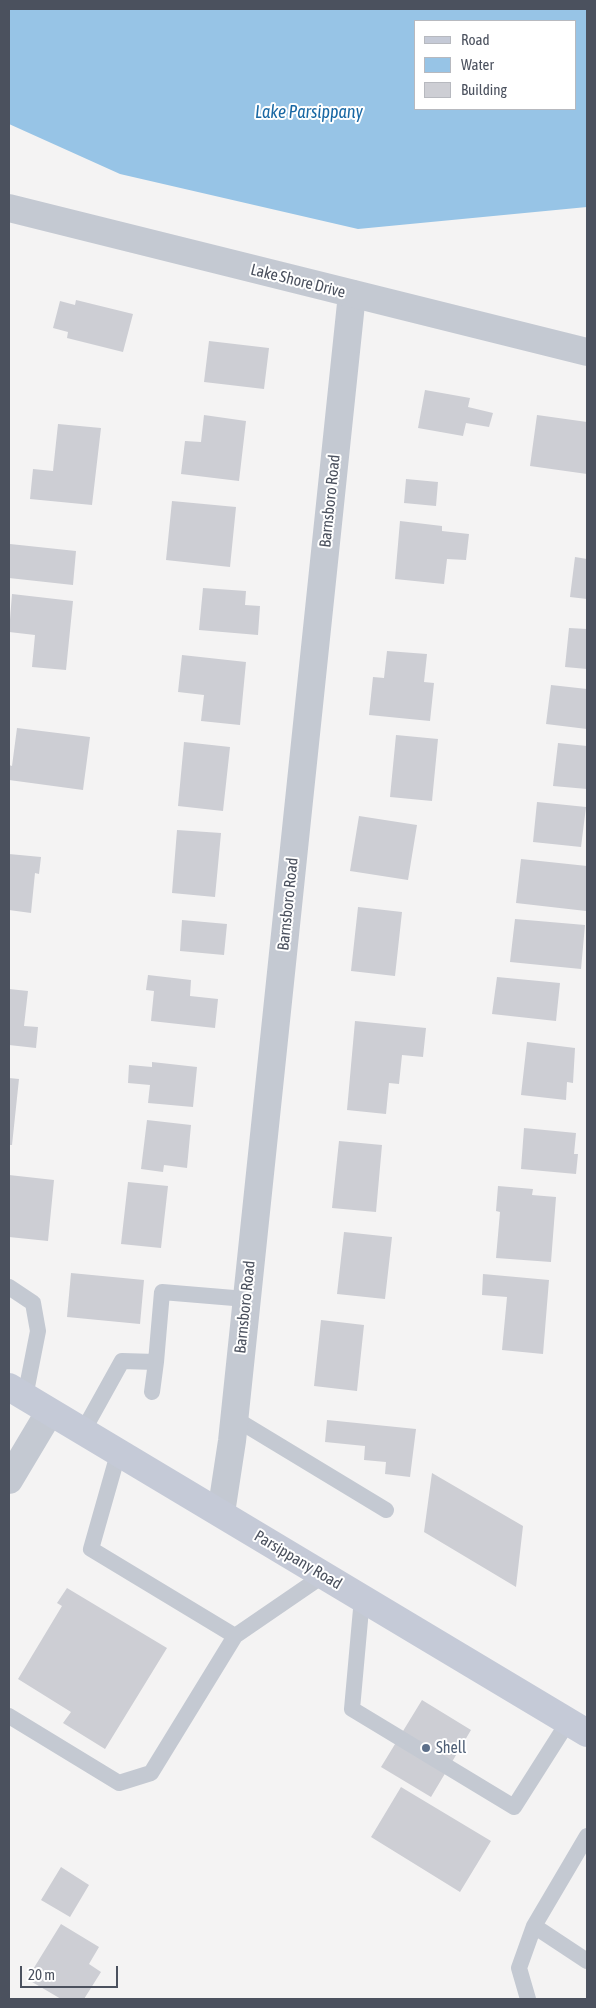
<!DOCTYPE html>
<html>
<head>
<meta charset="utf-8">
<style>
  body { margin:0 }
  #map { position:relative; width:596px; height:2008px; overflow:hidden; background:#f4f3f3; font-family:"Asap Condensed",sans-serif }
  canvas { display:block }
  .frame { position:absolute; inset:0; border:10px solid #4b515e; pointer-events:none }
  .legend { position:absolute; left:414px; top:20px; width:162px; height:90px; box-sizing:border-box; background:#fff; border:1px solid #b7b9bf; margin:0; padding:6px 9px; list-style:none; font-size:15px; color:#4b515e }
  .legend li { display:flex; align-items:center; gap:10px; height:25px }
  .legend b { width:25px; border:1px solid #b7b9bf }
  .scale { position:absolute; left:20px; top:1966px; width:98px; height:22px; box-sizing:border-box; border:2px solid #4b515e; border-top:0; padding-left:6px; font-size:15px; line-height:18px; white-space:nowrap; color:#4b515e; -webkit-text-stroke:4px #fff; paint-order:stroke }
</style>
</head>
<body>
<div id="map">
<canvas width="596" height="2008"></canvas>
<div class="frame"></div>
<ul class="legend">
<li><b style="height:6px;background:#c5cad7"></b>Road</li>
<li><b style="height:14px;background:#97c4e6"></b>Water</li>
<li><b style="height:14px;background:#cdced4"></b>Building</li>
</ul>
<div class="scale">20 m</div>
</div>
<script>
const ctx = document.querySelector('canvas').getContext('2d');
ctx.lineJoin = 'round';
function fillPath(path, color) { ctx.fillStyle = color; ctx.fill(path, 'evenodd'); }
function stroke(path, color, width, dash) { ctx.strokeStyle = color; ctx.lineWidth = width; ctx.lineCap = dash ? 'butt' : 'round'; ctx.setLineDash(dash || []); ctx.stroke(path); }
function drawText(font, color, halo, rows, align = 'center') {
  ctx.font = font + ' "Asap Condensed",sans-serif'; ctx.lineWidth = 4; ctx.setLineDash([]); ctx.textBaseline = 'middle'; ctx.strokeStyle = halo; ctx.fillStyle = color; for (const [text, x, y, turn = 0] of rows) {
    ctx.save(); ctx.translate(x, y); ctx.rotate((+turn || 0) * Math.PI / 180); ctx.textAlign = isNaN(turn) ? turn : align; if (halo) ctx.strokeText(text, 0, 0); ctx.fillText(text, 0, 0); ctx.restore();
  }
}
fillPath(new Path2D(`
  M 9,9 L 587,9 L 587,207 L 358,229 L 120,174 L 9,124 ZM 415,21 L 575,21 L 575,109 L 415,109 Z`), '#97c4e6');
fillPath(new Path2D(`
  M 76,300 L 133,314 L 123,352 L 67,338 L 68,332 L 53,328 L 60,301 L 75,305 Z
  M 209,341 L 269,348 L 264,389 L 204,382 Z
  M 425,390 L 470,398 L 468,407 L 493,413 L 489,427 L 466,423 L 463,436 L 418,428 Z
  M 204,415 L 246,421 L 239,481 L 181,474 L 185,441 L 201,442 Z
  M 537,415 L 587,422 L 587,474 L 530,466 Z
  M 58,424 L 101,428 L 92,505 L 30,499 L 33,469 L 53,471 Z
  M 406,479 L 438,482 L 436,506 L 404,503 Z
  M 172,501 L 236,507 L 230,567 L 166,560 Z
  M 400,521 L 442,526 L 442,531 L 469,534 L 466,560 L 447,559 L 444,584 L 395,579 Z
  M 10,544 L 76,551 L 73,585 L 9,578 Z
  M 575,557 L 587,559 L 587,599 L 570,597 Z
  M 203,588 L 246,591 L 245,605 L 260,606 L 258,635 L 199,630 Z
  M 12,594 L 73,601 L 66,670 L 32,667 L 35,635 L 9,632 Z
  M 569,628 L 587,629 L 587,669 L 565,667 Z
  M 387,651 L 427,654 L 424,682 L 434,683 L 430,721 L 369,715 L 373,677 L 384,678 Z
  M 182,655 L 246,662 L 240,725 L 201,721 L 204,695 L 178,692 Z
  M 551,685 L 587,689 L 587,729 L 546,724 Z
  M 17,728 L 90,737 L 83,790 L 9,780 L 9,765 L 12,766 Z
  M 396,735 L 438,739 L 432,801 L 390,797 Z
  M 184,742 L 230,747 L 223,811 L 178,806 Z
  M 558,743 L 587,746 L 587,789 L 553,786 Z
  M 537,802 L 586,807 L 581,847 L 533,842 Z
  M 359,816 L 417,825 L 408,880 L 350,871 Z
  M 177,830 L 221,833 L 215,897 L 172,893 Z
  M 9,854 L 41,857 L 39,874 L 35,873 L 31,913 L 9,910 Z
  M 521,859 L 587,866 L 586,911 L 516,903 Z
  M 358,907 L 402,912 L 395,976 L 351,971 Z
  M 515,919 L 585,925 L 581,969 L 510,962 Z
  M 182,920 L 227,924 L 224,955 L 180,951 Z
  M 148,975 L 191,980 L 190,996 L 218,999 L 215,1028 L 151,1021 L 154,991 L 146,990 Z
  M 497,977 L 560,983 L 556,1021 L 492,1014 Z
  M 9,989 L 28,991 L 24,1026 L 38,1027 L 36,1048 L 9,1045 Z
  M 355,1021 L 426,1028 L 423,1057 L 402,1055 L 399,1084 L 389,1083 L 386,1114 L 347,1110 Z
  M 527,1042 L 575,1048 L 573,1083 L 567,1082 L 566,1100 L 521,1095 Z
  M 152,1062 L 197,1067 L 193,1107 L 148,1103 L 150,1085 L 128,1083 L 129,1065 L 152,1067 Z
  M 9,1078 L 19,1079 L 12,1145 L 9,1145 Z
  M 147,1120 L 191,1125 L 187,1168 L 164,1165 L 163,1172 L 141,1169 Z
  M 524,1128 L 576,1133 L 574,1154 L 578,1154 L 576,1174 L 521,1169 Z
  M 339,1141 L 382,1145 L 376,1212 L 332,1208 Z
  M 9,1175 L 54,1180 L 48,1241 L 9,1237 Z
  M 128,1182 L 168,1186 L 161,1248 L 121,1244 Z
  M 498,1186 L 533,1189 L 532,1195 L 556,1197 L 551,1262 L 496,1258 L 500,1212 L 496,1211 Z
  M 344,1232 L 392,1237 L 385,1299 L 337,1294 Z
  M 71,1273 L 144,1280 L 140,1324 L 67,1317 Z
  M 483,1274 L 549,1280 L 543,1354 L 502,1350 L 507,1297 L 482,1295 Z
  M 321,1320 L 364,1325 L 357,1391 L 314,1386 Z
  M 327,1420 L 416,1429 L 410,1477 L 385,1474 L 386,1462 L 364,1460 L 365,1446 L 325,1442 Z
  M 432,1473 L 523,1526 L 516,1587 L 424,1532 Z
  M 67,1588 L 167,1648 L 105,1749 L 63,1723 L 71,1712 L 18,1679 L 62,1606 L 57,1603 Z
  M 422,1700 L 471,1730 L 431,1797 L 381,1767 Z
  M 401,1787 L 491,1841 L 460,1892 L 371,1837 Z
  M 61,1867 L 89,1885 L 70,1917 L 41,1900 Z
  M 61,1924 L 99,1947 L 89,1964 L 101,1972 L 84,1999 L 61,1999 L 27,1979 Z`), '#cdced4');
stroke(new Path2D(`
  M 9,1287 L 33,1303 L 38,1331 L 25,1397
  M 152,1392 L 156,1362
  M 234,1418 L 386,1510
  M 82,1433 L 122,1361 L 156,1362 L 162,1292 L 246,1299
  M 118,1454 L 91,1549 L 235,1636
  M 362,1598 L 352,1709 L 514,1807 L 568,1722
  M 9,1716 L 119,1783 L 151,1773 L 235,1636 L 324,1575
  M 534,1926 L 587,1961
  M 528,1999 L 519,1968 L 534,1926 L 587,1836`), '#c4c9d2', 16);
stroke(new Path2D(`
  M 9,1480 L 49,1413
  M 221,1513 L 232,1441 L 352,294`), '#c4c9d2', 28);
stroke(new Path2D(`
  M 9,208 L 587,352`), '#c4c9d2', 28);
stroke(new Path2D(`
  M 9,1387 L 587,1733`), '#c5cad7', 28);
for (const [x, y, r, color] of [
  [426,1748,5,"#5c6f8a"]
]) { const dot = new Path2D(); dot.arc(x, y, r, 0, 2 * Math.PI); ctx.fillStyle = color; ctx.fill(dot); stroke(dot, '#fff', 2); }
drawText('16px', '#4b515e', '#fff', [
  ["Lake Shore Drive",298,281,14],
  ["Barnsboro Road",330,501,-84],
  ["Barnsboro Road",288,904,-84],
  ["Barnsboro Road",245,1307,-84],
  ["Parsippany Road",298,1560,31]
]);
drawText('16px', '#4e5e75', '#fff', [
  ["Shell",436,1748]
], 'left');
drawText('italic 18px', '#1968a4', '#fff', [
  ["Lake Parsippany",309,112]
]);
</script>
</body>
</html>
